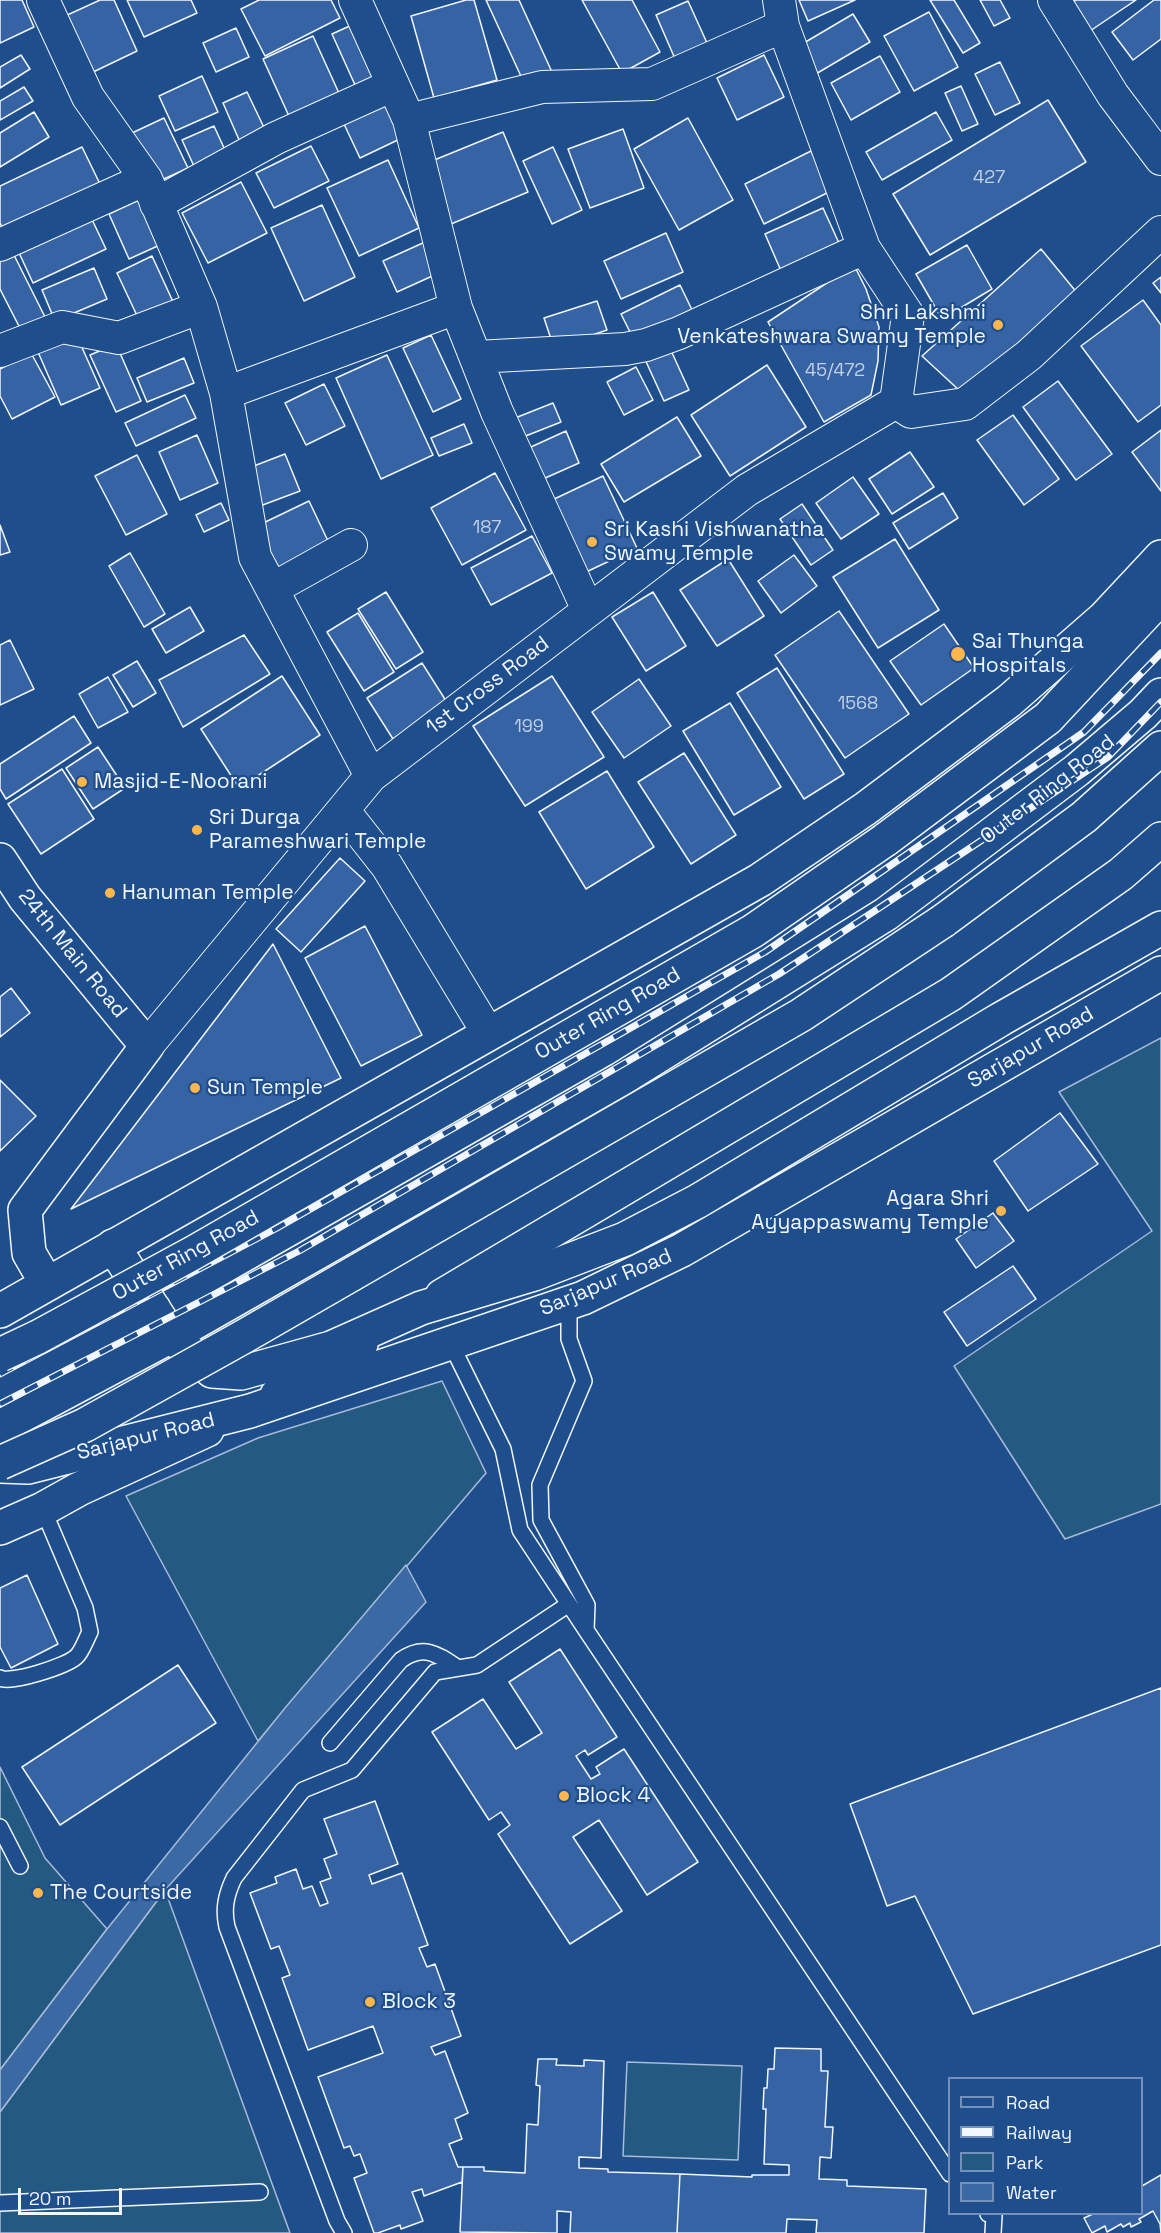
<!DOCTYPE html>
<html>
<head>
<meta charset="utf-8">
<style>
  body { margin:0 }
  #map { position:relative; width:1161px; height:2233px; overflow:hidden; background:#1f4e8c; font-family:"Space Grotesk",sans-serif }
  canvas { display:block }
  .legend { position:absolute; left:948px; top:2077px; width:195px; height:138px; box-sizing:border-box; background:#1f4e8c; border:2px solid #7391ba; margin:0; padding:8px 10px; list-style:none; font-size:18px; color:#f2f6ff }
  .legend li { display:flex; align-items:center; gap:12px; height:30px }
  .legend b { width:30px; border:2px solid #7391ba }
  .scale { position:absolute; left:18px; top:2188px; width:104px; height:27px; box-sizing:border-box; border:3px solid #f2f6ff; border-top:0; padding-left:8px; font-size:18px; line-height:21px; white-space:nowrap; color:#f2f6ff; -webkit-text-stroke:4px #1f4e8c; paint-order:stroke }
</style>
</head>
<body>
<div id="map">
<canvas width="1161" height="2233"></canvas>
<ul class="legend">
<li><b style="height:8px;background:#1f4e8c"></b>Road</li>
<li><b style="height:8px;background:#f2f6ff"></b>Railway</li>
<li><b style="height:16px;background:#245a82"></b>Park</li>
<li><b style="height:16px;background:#3b69a3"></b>Water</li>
</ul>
<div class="scale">20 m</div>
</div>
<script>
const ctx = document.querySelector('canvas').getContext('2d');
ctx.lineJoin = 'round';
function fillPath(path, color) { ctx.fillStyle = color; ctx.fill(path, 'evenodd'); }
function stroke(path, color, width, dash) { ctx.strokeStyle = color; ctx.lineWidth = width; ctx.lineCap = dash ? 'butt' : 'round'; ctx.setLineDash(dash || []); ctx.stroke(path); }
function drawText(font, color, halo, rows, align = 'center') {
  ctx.font = font + ' "Space Grotesk",sans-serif'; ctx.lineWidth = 4.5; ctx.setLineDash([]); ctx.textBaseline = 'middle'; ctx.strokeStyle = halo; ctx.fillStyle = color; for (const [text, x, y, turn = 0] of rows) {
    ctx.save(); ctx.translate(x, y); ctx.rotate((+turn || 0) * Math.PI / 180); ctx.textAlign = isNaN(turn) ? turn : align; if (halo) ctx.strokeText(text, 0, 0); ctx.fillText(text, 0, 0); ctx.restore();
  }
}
const green = new Path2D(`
  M 1161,1038 L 1161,1504 L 1065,1539 L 954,1366 L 1152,1231 L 1059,1092 Z
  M 442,1381 L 486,1473 L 258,1741 L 126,1496 L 258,1438 Z
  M 0,1767 L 45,1858 L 107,1929 L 0,2070 Z
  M 165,1890 L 290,2233 L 0,2233 L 0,2112 Z
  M 627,2062 L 742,2066 L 738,2160 L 623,2156 Z`);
fillPath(green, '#245a82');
stroke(green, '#a8bbd7', 1.5);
const water = new Path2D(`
  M 406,1565 L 426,1602 L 165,1890 L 0,2112 L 0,2070 L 107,1929 L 285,1708 Z`);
fillPath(water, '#3b69a3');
stroke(water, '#a8bbd7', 1.5);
const building = new Path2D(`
  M 0,0 L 22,0 L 34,27 L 0,43 Z
  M 100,0 L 114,0 L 137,51 L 89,74 L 63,17 Z
  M 127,0 L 191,0 L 197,13 L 144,37 Z
  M 259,0 L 331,0 L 340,18 L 265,56 L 241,9 Z
  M 466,0 L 474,0 L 497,80 L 434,98 L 411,16 Z
  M 486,0 L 519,0 L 552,72 L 525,85 Z
  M 582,0 L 632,0 L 660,52 L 622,73 Z
  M 799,0 L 855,0 L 808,21 Z
  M 930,0 L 954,0 L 980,43 L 963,53 Z
  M 980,0 L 1000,0 L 1010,18 L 994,26 Z
  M 1076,0 L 1136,0 L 1090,31 L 1072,3 Z
  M 1154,0 L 1161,0 L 1161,39 L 1133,60 L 1112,32 Z
  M 688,1 L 712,54 L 679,68 L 656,15 Z
  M 929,12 L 958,67 L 914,91 L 884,36 Z
  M 853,14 L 870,42 L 809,78 L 792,50 Z
  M 354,24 L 382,86 L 360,96 L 332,34 Z
  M 236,28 L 249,57 L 216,72 L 203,43 Z
  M 313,36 L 343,102 L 293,125 L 263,59 Z
  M 21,55 L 30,69 L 0,88 L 0,67 Z
  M 764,55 L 784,97 L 737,120 L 717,78 Z
  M 880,56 L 900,92 L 851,120 L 831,83 Z
  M 1000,62 L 1020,103 L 995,115 L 975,74 Z
  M 202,76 L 218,112 L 175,131 L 159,96 Z
  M 961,86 L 978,124 L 962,131 L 945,93 Z
  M 24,87 L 33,101 L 0,120 L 0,101 Z
  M 247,92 L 269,138 L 243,149 L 223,103 Z
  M 1048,100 L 1086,162 L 930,255 L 893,194 Z
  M 386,105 L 402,138 L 360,158 L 344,124 Z
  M 34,112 L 49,137 L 0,167 L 0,133 Z
  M 936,112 L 952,140 L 882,180 L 866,152 Z
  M 164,118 L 188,168 L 155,183 L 132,133 Z
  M 688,118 L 733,200 L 679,230 L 634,149 Z
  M 214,126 L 230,161 L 198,175 L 182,140 Z
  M 623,129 L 644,188 L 590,208 L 568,149 Z
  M 503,132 L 528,192 L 451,224 L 427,163 Z
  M 311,146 L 329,181 L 274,208 L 256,173 Z
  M 82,147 L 102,188 L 6,235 L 0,223 L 0,186 Z
  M 553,147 L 582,210 L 552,224 L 523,161 Z
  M 811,151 L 831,191 L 764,224 L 745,184 Z
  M 388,160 L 419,228 L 359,256 L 327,188 Z
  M 241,182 L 267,233 L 208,263 L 182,213 Z
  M 141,199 L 162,244 L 129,259 L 109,214 Z
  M 322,205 L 355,277 L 304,301 L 271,228 Z
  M 823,208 L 844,254 L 785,280 L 765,234 Z
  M 87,209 L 106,249 L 33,283 L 14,242 Z
  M 666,233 L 683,272 L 621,299 L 604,261 Z
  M 425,242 L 439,273 L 397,292 L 383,261 Z
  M 967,245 L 992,289 L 942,319 L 916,274 Z
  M 11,249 L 47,321 L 23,334 L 0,289 L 0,254 Z
  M 1041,249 L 1078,294 L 960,391 L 922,356 Z
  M 152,256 L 175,306 L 140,322 L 117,273 Z
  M 854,265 L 866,289 L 879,327 L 878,361 L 871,395 L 824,422 L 768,322 Z
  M 94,268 L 107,299 L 55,321 L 42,290 Z
  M 1161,277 L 1161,293 L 1153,283 Z
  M 680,285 L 695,316 L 636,344 L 621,314 Z
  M 1143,300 L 1161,325 L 1161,405 L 1138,422 L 1081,346 Z
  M 597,301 L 607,330 L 554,348 L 544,318 Z
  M 76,334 L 100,388 L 61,405 L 38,352 Z
  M 431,335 L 461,399 L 433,412 L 403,348 Z
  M 116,344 L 141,401 L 116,412 L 90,355 Z
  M 668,344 L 689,390 L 664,401 L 643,355 Z
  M 31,353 L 55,397 L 12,419 L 0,396 L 0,369 Z
  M 387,355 L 433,455 L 381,479 L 336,378 Z
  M 184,358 L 194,383 L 147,402 L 137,378 Z
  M 767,365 L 806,427 L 730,476 L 691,415 Z
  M 636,367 L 653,400 L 624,415 L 607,382 Z
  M 1058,381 L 1112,454 L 1076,480 L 1023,407 Z
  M 324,384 L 345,426 L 306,445 L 285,403 Z
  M 185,395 L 196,418 L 136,446 L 125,423 Z
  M 553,403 L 561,422 L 513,441 L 505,422 Z
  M 1013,415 L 1059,479 L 1024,505 L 977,440 Z
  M 677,417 L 701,456 L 624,502 L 601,464 Z
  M 464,424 L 472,443 L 439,456 L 431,438 Z
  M 1161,430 L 1161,491 L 1132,452 Z
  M 566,431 L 579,463 L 534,483 L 520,452 Z
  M 197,435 L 218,483 L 180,500 L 159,452 Z
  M 910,452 L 934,487 L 892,514 L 869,479 Z
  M 285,454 L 300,491 L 260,506 L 246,469 Z
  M 137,455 L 167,514 L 126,535 L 95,476 Z
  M 495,473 L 526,530 L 462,565 L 431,508 Z
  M 603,476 L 637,548 L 584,573 L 550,501 Z
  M 853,477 L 879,514 L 841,539 L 816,503 Z
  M 943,493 L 958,518 L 909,549 L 893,523 Z
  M 309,501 L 329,543 L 276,569 L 255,527 Z
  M 221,503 L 229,520 L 204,532 L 196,515 Z
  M 802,504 L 833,550 L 811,565 L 780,519 Z
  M 0,525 L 10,552 L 0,555 Z
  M 532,536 L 552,573 L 491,605 L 471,568 Z
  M 895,539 L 939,610 L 878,648 L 833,577 Z
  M 130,553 L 165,614 L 144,627 L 109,566 Z
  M 794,555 L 817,586 L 781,613 L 758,581 Z
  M 728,559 L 764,616 L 717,646 L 680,590 Z
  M 386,592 L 423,652 L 396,669 L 358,609 Z
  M 653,592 L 686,646 L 646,671 L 612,617 Z
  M 190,607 L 204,631 L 166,653 L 152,629 Z
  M 839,611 L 909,714 L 845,758 L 775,655 Z
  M 358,613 L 394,672 L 364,691 L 327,632 Z
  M 944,624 L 974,668 L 921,705 L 890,661 Z
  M 244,635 L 270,674 L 183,727 L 159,680 Z
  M 10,640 L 34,689 L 0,705 L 0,645 Z
  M 137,661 L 156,693 L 133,707 L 113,675 Z
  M 422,663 L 448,704 L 393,739 L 367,698 Z
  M 777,668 L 844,774 L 804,799 L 737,693 Z
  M 282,676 L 320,735 L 239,788 L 201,729 Z
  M 552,676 L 604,757 L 525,806 L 473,726 Z
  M 108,677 L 128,712 L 98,728 L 79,694 Z
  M 639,679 L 671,726 L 624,758 L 592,712 Z
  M 730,703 L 781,787 L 734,815 L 683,731 Z
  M 74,716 L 91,743 L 6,799 L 0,789 L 0,764 Z
  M 98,747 L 125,788 L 93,809 L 66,768 Z
  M 684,753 L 736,835 L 691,864 L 638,782 Z
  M 62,769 L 94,819 L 41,854 L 8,804 Z
  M 607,771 L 654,847 L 586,889 L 539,812 Z
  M 340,858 L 365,881 L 301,952 L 276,929 Z
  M 365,926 L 422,1035 L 361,1066 L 305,958 Z
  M 273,944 L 341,1078 L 71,1209 Z
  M 11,988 L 30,1013 L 0,1037 L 0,997 Z
  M 0,1080 L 36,1116 L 0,1151 Z
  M 1060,1113 L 1098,1164 L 1028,1211 L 994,1161 Z
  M 993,1213 L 1014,1241 L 976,1268 L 956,1239 Z
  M 1013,1266 L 1036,1299 L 967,1346 L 944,1312 Z
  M 27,1575 L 58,1644 L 11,1668 L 0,1647 L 0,1588 Z
  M 560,1649 L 617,1737 L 588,1755 L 585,1750 L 576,1756 L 591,1779 L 600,1774 L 596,1767 L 624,1749 L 698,1862 L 647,1895 L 599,1820 L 573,1837 L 622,1911 L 570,1944 L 498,1834 L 510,1825 L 501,1812 L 489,1820 L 432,1732 L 483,1699 L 516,1749 L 542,1733 L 509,1682 Z
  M 178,1665 L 216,1723 L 60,1825 L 22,1767 Z
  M 1161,1688 L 1161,1945 L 973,2014 L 915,1896 L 887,1906 L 850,1804 Z
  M 375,1801 L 398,1864 L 369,1875 L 372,1884 L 402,1873 L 428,1945 L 419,1948 L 427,1967 L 435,1964 L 461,2036 L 431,2047 L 435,2055 L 445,2051 L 468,2113 L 455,2119 L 462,2139 L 449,2144 L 458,2167 L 463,2167 L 462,2182 L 424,2196 L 422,2189 L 412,2192 L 423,2221 L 401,2229 L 400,2225 L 378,2233 L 374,2233 L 354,2178 L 367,2173 L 360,2154 L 354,2156 L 350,2146 L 344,2148 L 318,2077 L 383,2053 L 373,2026 L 308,2050 L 282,1978 L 290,1975 L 279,1946 L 271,1949 L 250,1893 L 277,1883 L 275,1877 L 296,1869 L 303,1889 L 312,1886 L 320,1906 L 328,1903 L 320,1882 L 331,1878 L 324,1859 L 337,1854 L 324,1819 Z
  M 775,2048 L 821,2049 L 821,2071 L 828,2071 L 825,2127 L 833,2127 L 831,2158 L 820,2157 L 819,2179 L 847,2180 L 847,2186 L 926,2189 L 924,2233 L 816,2233 L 817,2220 L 787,2219 L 786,2233 L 677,2233 L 680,2174 L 752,2177 L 752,2175 L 789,2175 L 789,2165 L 764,2164 L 766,2109 L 763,2109 L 764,2088 L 767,2088 L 768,2069 L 774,2069 Z
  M 538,2059 L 557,2059 L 556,2065 L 584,2066 L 584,2060 L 604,2061 L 601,2158 L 579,2157 L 579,2168 L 608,2169 L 608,2172 L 680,2174 L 677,2233 L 570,2233 L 571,2212 L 557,2211 L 557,2233 L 460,2232 L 463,2167 L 484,2167 L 484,2171 L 525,2173 L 527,2124 L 538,2125 L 540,2086 L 536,2085 Z
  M 1161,2175 L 1161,2233 L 1160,2224 L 1153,2211 L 1139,2219 L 1141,2222 L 1131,2227 L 1130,2223 L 1123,2227 L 1121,2224 L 1107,2232 L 1105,2226 L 1092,2233 L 1084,2218 L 1093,2214 L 1142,2214 L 1142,2186 Z`);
fillPath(building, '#3563a3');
stroke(building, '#f2f6ff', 1.5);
const service = new Path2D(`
  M 450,1342 L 503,1449 L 520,1530 L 586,1630 L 587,1605 L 541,1520 L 540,1485 L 584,1381 L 569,1339 L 569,1302
  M 586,1630 L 950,2174
  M 0,1678 C 11,1684 66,1666 76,1657 C 82,1652 86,1639 90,1632 L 85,1608 L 43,1509
  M 330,1743 L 401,1660 C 424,1644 437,1654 458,1668
  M 0,1827 L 20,1866
  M 0,2203 L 260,2192
  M 988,2214 L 994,2216 L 993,2233
  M 344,2233 L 337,2221 L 227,1927 C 223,1909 226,1895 234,1878 L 303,1790 L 352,1770 L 435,1672 L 477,1665 L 569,1604`);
const minor = new Path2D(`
  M 43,0 L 88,97 L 146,179 L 201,307 L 226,393 L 255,557 L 371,776
  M 355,0 L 409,120 L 456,308 L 497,412 L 588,610
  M 779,0 L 783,26 L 864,248 L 908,315 L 896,402
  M 1054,0 L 1113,95 L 1161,159
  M 409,120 L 542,87 L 652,84 L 783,26
  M 156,204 L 276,138 L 393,85
  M 0,245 L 146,179
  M 0,351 L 62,327 L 119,338 L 201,307
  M 476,357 L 625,349 L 646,345 L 679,333 L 864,248
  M 226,393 L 456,308
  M 896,402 L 911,412 L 965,404 L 1029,355 L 1161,232
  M 272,589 L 351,545
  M 343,810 L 387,866 L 488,1033
  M 147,1046 L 371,776 L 747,490 L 896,402`);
const tertiary = new Path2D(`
  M 0,860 L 25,898 L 147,1046 L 25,1210 L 29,1253 L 47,1284
  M 442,1296 L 951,994 L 1121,874 L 1161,839
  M 0,1311 L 760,880 L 865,809 L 1009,701 L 1104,618 L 1161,557
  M 277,1395 L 361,1344
  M 0,1528 L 43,1509 L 79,1489 L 207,1430`);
const primary = new Path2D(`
  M 113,1246 L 171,1336 L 212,1371 L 241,1373 L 331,1348 L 421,1308 L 534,1274 L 625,1239 L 698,1201 L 1001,1019 L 1161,928
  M 0,1388 L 154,1309
  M 0,1427 L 171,1336 L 621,1079 L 886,914 L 1077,770 L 1143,714 L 1161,695
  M 0,1466 L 28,1467 L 250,1411 L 583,1298 L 682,1250 L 1161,973`);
const trunk = new Path2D(`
  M 885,840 L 1048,718 L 1161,597
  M 943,921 L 1084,817 L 1161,748`);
stroke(service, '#f2f6ff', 18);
stroke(minor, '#f2f6ff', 34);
stroke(tertiary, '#f2f6ff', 36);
stroke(primary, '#f2f6ff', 36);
stroke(trunk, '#f2f6ff', 36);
stroke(service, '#1f4e8c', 15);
stroke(minor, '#1f4e8c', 32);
stroke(tertiary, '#1f4e8c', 33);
stroke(primary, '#1f4e8c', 33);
stroke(trunk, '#1f4e8c', 33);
const rail = new Path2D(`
  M 0,1374 L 277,1228 L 765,952 L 1084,732 L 1161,653
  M 0,1404 L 299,1251 L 779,974 L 1108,757 L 1161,702`);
stroke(rail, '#f2f6ff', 7);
stroke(rail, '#1f4e8c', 4.5, [14]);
const trunkBridge = new Path2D(`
  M 0,1355 L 38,1337 L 193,1253 L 753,931 L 885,840
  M 0,1463 L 85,1425 L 243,1337 L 801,1015 L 943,921`);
stroke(trunkBridge, '#f2f6ff', 36, []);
stroke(trunkBridge, '#1f4e8c', 33);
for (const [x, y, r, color] of [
  [998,325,6,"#ffb74d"],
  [592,542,6,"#ffb74d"],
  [958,654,8,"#ffb74d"],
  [82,782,6,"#ffb74d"],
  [197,830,6,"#ffb74d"],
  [110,893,6,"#ffb74d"],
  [195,1088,6,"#ffb74d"],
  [1001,1211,6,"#ffb74d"],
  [564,1796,6,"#ffb74d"],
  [38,1893,6,"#ffb74d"],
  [370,2002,6,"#ffb74d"]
]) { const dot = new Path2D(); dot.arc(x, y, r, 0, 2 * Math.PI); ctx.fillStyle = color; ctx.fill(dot); stroke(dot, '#1f4e8c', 2); }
drawText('18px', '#c3d1e8', null, [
  ["427",989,178],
  ["45/472",835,371],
  ["187",487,528],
  ["1568",858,704],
  ["199",529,727]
]);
drawText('21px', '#f2f6ff', '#1f4e8c', [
  ["Shri Lakshmi",986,313,"right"],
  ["Venkateshwara Swamy Temple",986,337,"right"],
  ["Sri Kashi Vishwanatha",604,530],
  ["Swamy Temple",604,554],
  ["Sai Thunga",972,642],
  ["Hospitals",972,666],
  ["Masjid-E-Noorani",94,782],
  ["Sri Durga",209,818],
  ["Parameshwari Temple",209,842],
  ["Hanuman Temple",122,893],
  ["Sun Temple",207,1088],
  ["Agara Shri",989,1199,"right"],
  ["Ayyappaswamy Temple",989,1223,"right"],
  ["Block 4",576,1796],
  ["The Courtside",50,1893],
  ["Block 3",382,2002]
], 'left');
drawText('21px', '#f2f6ff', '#1f4e8c', [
  ["1st Cross Road",488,686,-37],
  ["Outer Ring Road",1048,790,-38],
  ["24th Main Road",72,954,51],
  ["Outer Ring Road",608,1014,-30],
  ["Sarjapur Road",1031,1048,-30],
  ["Outer Ring Road",186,1256,-29],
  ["Sarjapur Road",606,1283,-23],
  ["Sarjapur Road",146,1437,-14]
]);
</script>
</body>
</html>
